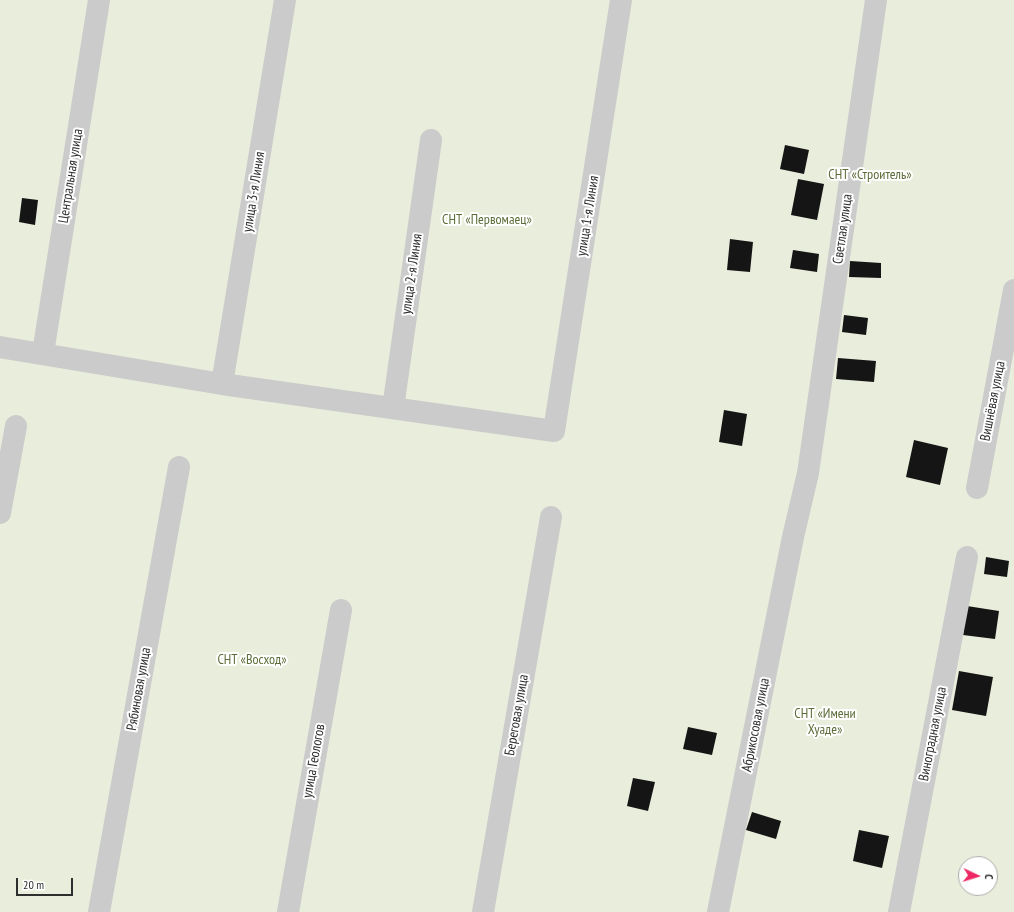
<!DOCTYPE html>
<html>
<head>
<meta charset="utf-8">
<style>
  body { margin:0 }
  #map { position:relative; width:1014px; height:912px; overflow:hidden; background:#fff; font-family:"PT Sans Narrow",sans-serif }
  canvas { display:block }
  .north { position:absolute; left:958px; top:856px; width:40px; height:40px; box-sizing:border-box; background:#fff; border:1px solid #ababab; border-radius:50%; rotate:94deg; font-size:11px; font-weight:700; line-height:16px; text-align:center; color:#2e2e2e }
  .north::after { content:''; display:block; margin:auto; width:14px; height:18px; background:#ee2864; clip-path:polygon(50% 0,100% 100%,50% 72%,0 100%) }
  .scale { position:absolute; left:16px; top:878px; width:57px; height:18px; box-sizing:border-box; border:2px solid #2e2e2e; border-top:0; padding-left:5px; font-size:12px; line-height:14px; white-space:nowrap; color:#2e2e2e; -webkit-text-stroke:3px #fff; paint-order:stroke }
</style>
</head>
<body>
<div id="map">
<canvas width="1014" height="912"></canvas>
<div class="north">С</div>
<div class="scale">20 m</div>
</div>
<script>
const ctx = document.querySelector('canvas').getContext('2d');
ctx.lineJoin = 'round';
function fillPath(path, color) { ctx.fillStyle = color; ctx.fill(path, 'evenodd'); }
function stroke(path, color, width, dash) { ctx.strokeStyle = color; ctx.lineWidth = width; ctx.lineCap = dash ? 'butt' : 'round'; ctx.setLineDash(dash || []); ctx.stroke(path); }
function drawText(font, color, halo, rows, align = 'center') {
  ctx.font = font + ' "PT Sans Narrow",sans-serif'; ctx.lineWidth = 4; ctx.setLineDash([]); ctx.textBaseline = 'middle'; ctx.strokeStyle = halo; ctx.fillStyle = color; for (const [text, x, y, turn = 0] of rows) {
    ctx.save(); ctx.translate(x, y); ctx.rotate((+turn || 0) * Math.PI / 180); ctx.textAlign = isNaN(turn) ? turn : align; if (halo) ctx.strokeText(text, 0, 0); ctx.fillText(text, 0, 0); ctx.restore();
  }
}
fillPath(new Path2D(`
  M 0,0 L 1014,0 L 1014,912 L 0,912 ZM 966,864 L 990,864 L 990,888 L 966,888 Z`), '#e9eddb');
fillPath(new Path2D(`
  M 785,145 L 809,150 L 804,174 L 780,169 Z
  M 798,179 L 824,184 L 817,220 L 791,215 Z
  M 22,198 L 38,200 L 35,225 L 19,222 Z
  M 730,239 L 753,242 L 750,272 L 727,270 Z
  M 793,250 L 819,254 L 817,272 L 790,268 Z
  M 850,261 L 881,263 L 881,278 L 849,277 Z
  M 844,315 L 868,318 L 866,335 L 842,332 Z
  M 838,358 L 876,361 L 874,382 L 836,379 Z
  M 724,410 L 747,414 L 742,446 L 719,442 Z
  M 914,440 L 948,448 L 940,485 L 906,477 Z
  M 986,557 L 1009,561 L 1007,577 L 984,574 Z
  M 967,606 L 999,611 L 995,639 L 963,635 Z
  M 959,671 L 993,677 L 986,716 L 952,710 Z
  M 688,727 L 717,733 L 712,755 L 683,749 Z
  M 633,778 L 655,782 L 648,811 L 627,806 Z
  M 752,812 L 781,821 L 776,839 L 746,830 Z
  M 859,830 L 889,836 L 882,868 L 853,861 Z`), '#151515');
stroke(new Path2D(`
  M 0,347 L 222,384 L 554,431 L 621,0
  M 43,353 L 99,0
  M 222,384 L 285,0
  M 393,408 L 431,140
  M 977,488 L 1014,290
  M 0,513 L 16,426
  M 99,912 L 179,467
  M 288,912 L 341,610
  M 483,912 L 551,517
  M 718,912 L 793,537 L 808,473 L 876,0
  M 899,912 L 967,557`), '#cbcbcb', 22);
drawText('14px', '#5d6d39', '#fff', [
  ["СНТ «Строитель»",870,175],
  ["СНТ «Первомаец»",487,220],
  ["СНТ «Восход»",252,660],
  ["СНТ «Имени",825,714],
  ["Хуаде»",825,730]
]);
drawText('14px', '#2e2e2e', '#fff', [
  ["Центральная улица",71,176,-81],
  ["улица 3-я Линия",254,192,-81],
  ["улица 1-я Линия",588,216,-81],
  ["Светлая улица",843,229,-82],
  ["улица 2-я Линия",412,274,-82],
  ["Вишнёвая улица",993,401,-79],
  ["Рябиновая улица",139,689,-80],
  ["Береговая улица",517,715,-80],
  ["Абрикосовая улица",756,725,-79],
  ["Виноградная улица",933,734,-79],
  ["улица Геологов",314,761,-80]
]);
</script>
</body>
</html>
